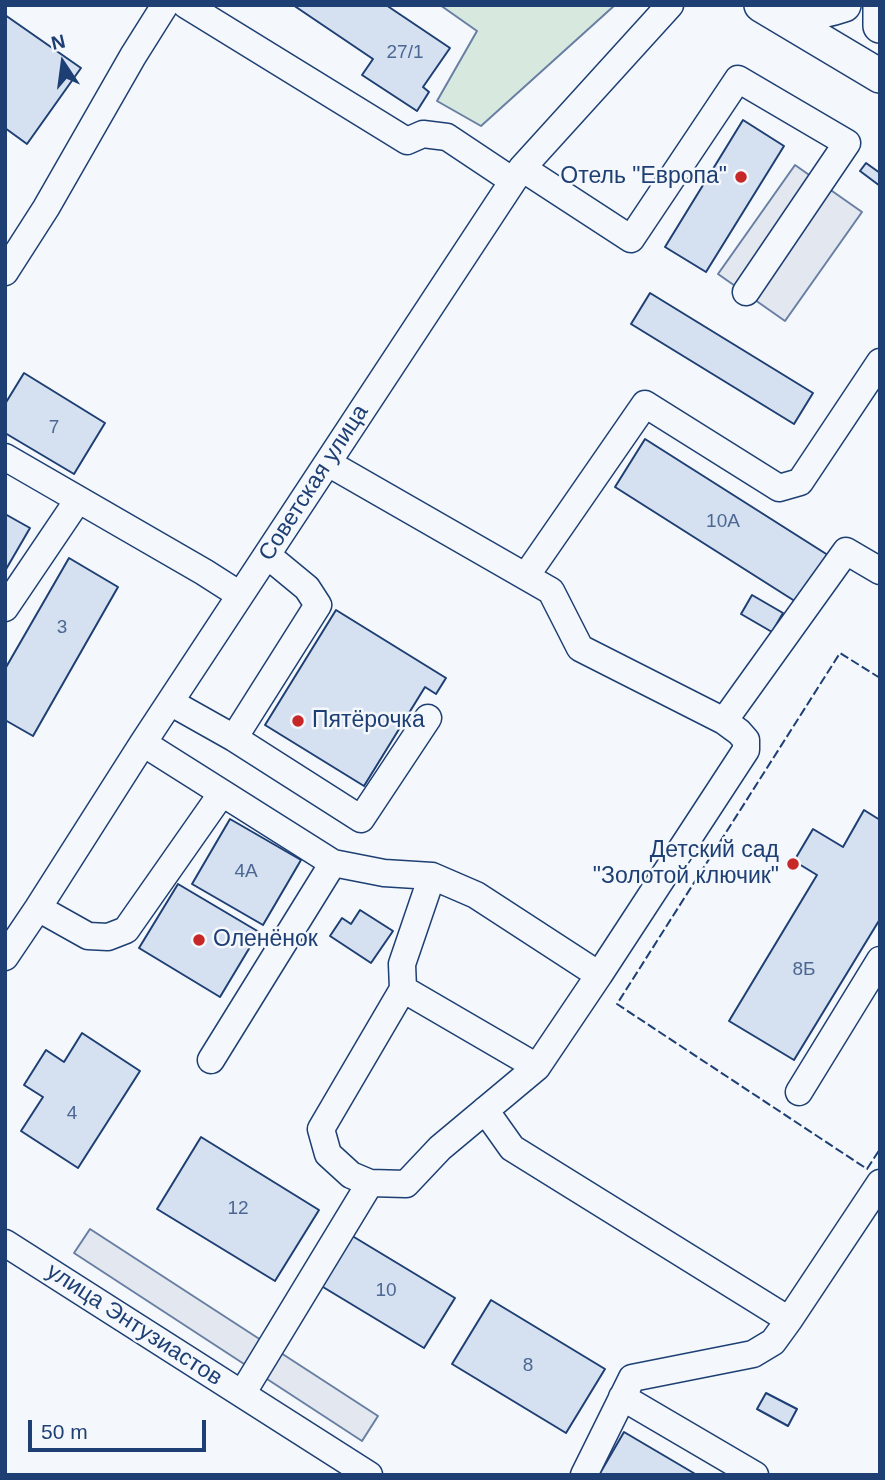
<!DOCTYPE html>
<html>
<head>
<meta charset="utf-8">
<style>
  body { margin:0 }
  #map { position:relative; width:885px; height:1480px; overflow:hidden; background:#f4f7fb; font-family:Helvetica,sans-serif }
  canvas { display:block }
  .frame { position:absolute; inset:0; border:7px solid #1d3f73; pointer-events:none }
  .north { position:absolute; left:28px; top:28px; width:70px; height:70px; -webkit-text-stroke:5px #f4f7fb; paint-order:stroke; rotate:347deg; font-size:19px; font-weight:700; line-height:28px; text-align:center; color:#1d3f73 }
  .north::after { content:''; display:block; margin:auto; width:24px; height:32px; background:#1d3f73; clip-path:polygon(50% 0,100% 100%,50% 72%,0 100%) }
  .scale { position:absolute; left:28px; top:1420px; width:178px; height:32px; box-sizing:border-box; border:4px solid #1d3f73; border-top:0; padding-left:9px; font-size:21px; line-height:24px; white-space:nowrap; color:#1d3f73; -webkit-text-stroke:5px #f4f7fb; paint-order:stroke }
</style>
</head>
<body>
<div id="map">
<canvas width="885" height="1480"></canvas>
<div class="frame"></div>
<div class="north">N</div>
<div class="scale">50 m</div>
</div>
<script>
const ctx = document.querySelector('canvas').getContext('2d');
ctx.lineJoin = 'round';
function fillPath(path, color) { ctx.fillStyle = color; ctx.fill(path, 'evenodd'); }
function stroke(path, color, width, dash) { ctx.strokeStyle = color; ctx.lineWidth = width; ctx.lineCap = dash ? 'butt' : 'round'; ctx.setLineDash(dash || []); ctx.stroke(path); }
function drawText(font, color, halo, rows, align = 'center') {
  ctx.font = font + ' Helvetica,sans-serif'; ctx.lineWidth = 5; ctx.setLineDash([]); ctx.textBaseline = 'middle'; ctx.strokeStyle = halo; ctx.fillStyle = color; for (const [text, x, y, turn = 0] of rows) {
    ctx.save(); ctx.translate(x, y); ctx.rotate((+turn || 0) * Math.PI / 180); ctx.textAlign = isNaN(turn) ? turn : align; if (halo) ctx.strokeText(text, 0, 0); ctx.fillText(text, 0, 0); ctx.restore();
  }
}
const green = new Path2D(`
  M 440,5 L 615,5 L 481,126 L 437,101 L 477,31 Z`);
fillPath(green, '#d7e8df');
stroke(green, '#687fa3', 2);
const parking = new Path2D(`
  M 795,165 L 862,212 L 785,321 L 718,274 Z
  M 90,1229 L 378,1416 L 362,1441 L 74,1253 Z`);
fillPath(parking, '#e3e8f0');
stroke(parking, '#687fa3', 2);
const building = new Path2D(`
  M 293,5 L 386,5 L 450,48 L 423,87 L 429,92 L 417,111 L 362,75 L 373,59 Z
  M 5,15 L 81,68 L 27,144 L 5,128 Z
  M 743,120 L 784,146 L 706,272 L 665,247 Z
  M 866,163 L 880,173 L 880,186 L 860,171 Z
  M 650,293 L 813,393 L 794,424 L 631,324 Z
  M 24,373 L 105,423 L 74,474 L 5,433 L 5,404 Z
  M 645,439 L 831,557 L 801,605 L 615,487 Z
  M 5,514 L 30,528 L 5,571 Z
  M 69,558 L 118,587 L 33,736 L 5,720 L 5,669 Z
  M 752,595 L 783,613 L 772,632 L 741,614 Z
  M 336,610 L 446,678 L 436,694 L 425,687 L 364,786 L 265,725 Z
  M 864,810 L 880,820 L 880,919 L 794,1060 L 729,1021 L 817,875 L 794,861 L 813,829 L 843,847 Z
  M 230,819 L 301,860 L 263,925 L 192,884 Z
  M 178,884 L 259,932 L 220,997 L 139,948 Z
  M 360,910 L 393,931 L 371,963 L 330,936 L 342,918 L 351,924 Z
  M 82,1033 L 140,1071 L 78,1168 L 21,1131 L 43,1097 L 24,1085 L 46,1050 L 64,1062 Z
  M 201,1137 L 319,1210 L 275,1281 L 157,1209 Z
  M 349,1234 L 455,1298 L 424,1348 L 318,1284 Z
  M 491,1300 L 605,1369 L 566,1433 L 452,1364 Z
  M 766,1393 L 797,1409 L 788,1426 L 757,1409 Z
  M 624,1432 L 697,1475 L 599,1475 Z`);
fillPath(building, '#d5e0f0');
stroke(building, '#1d3f73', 2);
const minor = new Path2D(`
  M 186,5 L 407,141 L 423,134 L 447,137 L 513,181
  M 522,168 L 631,239 L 738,79 L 847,143 L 746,292
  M 5,272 L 46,208 L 133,56 L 165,5
  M 5,457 L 204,572 L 240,595
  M 526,576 L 645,404 L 779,488 L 800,482 L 880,362
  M 5,608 L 78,500
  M 170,702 L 234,738 L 318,605 L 307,588 L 267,555
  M 724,721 L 846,551 L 880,571
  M 234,738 L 361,819 L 428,718
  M 143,743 L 333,863 L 384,873 L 432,876 L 476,895 L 599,975 L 746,750 L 746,740 L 739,732 L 724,721 L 580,648 L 551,591 L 328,463
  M 38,908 L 88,936 L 108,937 L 126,930 L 222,793
  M 5,957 L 38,908 L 143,743 L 513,181 L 522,168 L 670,5
  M 403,989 L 537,1067 L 599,975
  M 211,1060 L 333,863
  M 799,1092 L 880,960
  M 485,1110 L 512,1148 L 789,1320
  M 370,1183 L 406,1184 L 440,1148 L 537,1067
  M 5,1243 L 369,1475
  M 242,1394 L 370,1183 L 351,1175 L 328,1154 L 321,1129 L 403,989 L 402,964 L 432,876
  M 622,1397 L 755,1475
  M 584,1475 L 632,1378 L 753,1354 L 773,1342 L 789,1320 L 880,1183`);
const major = new Path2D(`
  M 761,5 L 880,76
  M 880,7 L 880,26
  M 774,9 C 798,17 821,13 844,5`);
stroke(minor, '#1d3f73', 29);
stroke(major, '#1d3f73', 36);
stroke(minor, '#f4f7fb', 26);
stroke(major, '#f4f7fb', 33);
stroke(new Path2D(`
  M 880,678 L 840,653 L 617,1004 L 867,1169 L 880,1149`), '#1d3f73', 2, [9, 3.5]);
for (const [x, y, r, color] of [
  [741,177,7,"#c62828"],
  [298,721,7,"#c62828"],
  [793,864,7,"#c62828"],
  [199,940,7,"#c62828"]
]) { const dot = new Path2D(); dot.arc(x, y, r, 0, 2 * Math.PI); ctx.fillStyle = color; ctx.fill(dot); stroke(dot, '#f4f7fb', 2.5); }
drawText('19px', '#4b6792', null, [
  ["27/1",405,53],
  ["7",54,428],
  ["10А",723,522],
  ["3",62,628],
  ["4А",246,872],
  ["8Б",804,970],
  ["4",72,1114],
  ["12",238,1209],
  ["10",386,1291],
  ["8",528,1366]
]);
drawText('23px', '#1d3f73', '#f4f7fb', [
  ["Отель \"Европа\"",727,177],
  ["Пятёрочка",312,721,"left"],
  ["Детский сад",779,851],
  ["\"Золотой ключик\"",779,877],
  ["Оленёнок",213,940,"left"]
], 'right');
drawText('23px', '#1d3f73', '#f4f7fb', [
  ["Советская улица",314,483,-57],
  ["улица Энтузиастов",134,1325,33]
]);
</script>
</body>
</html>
